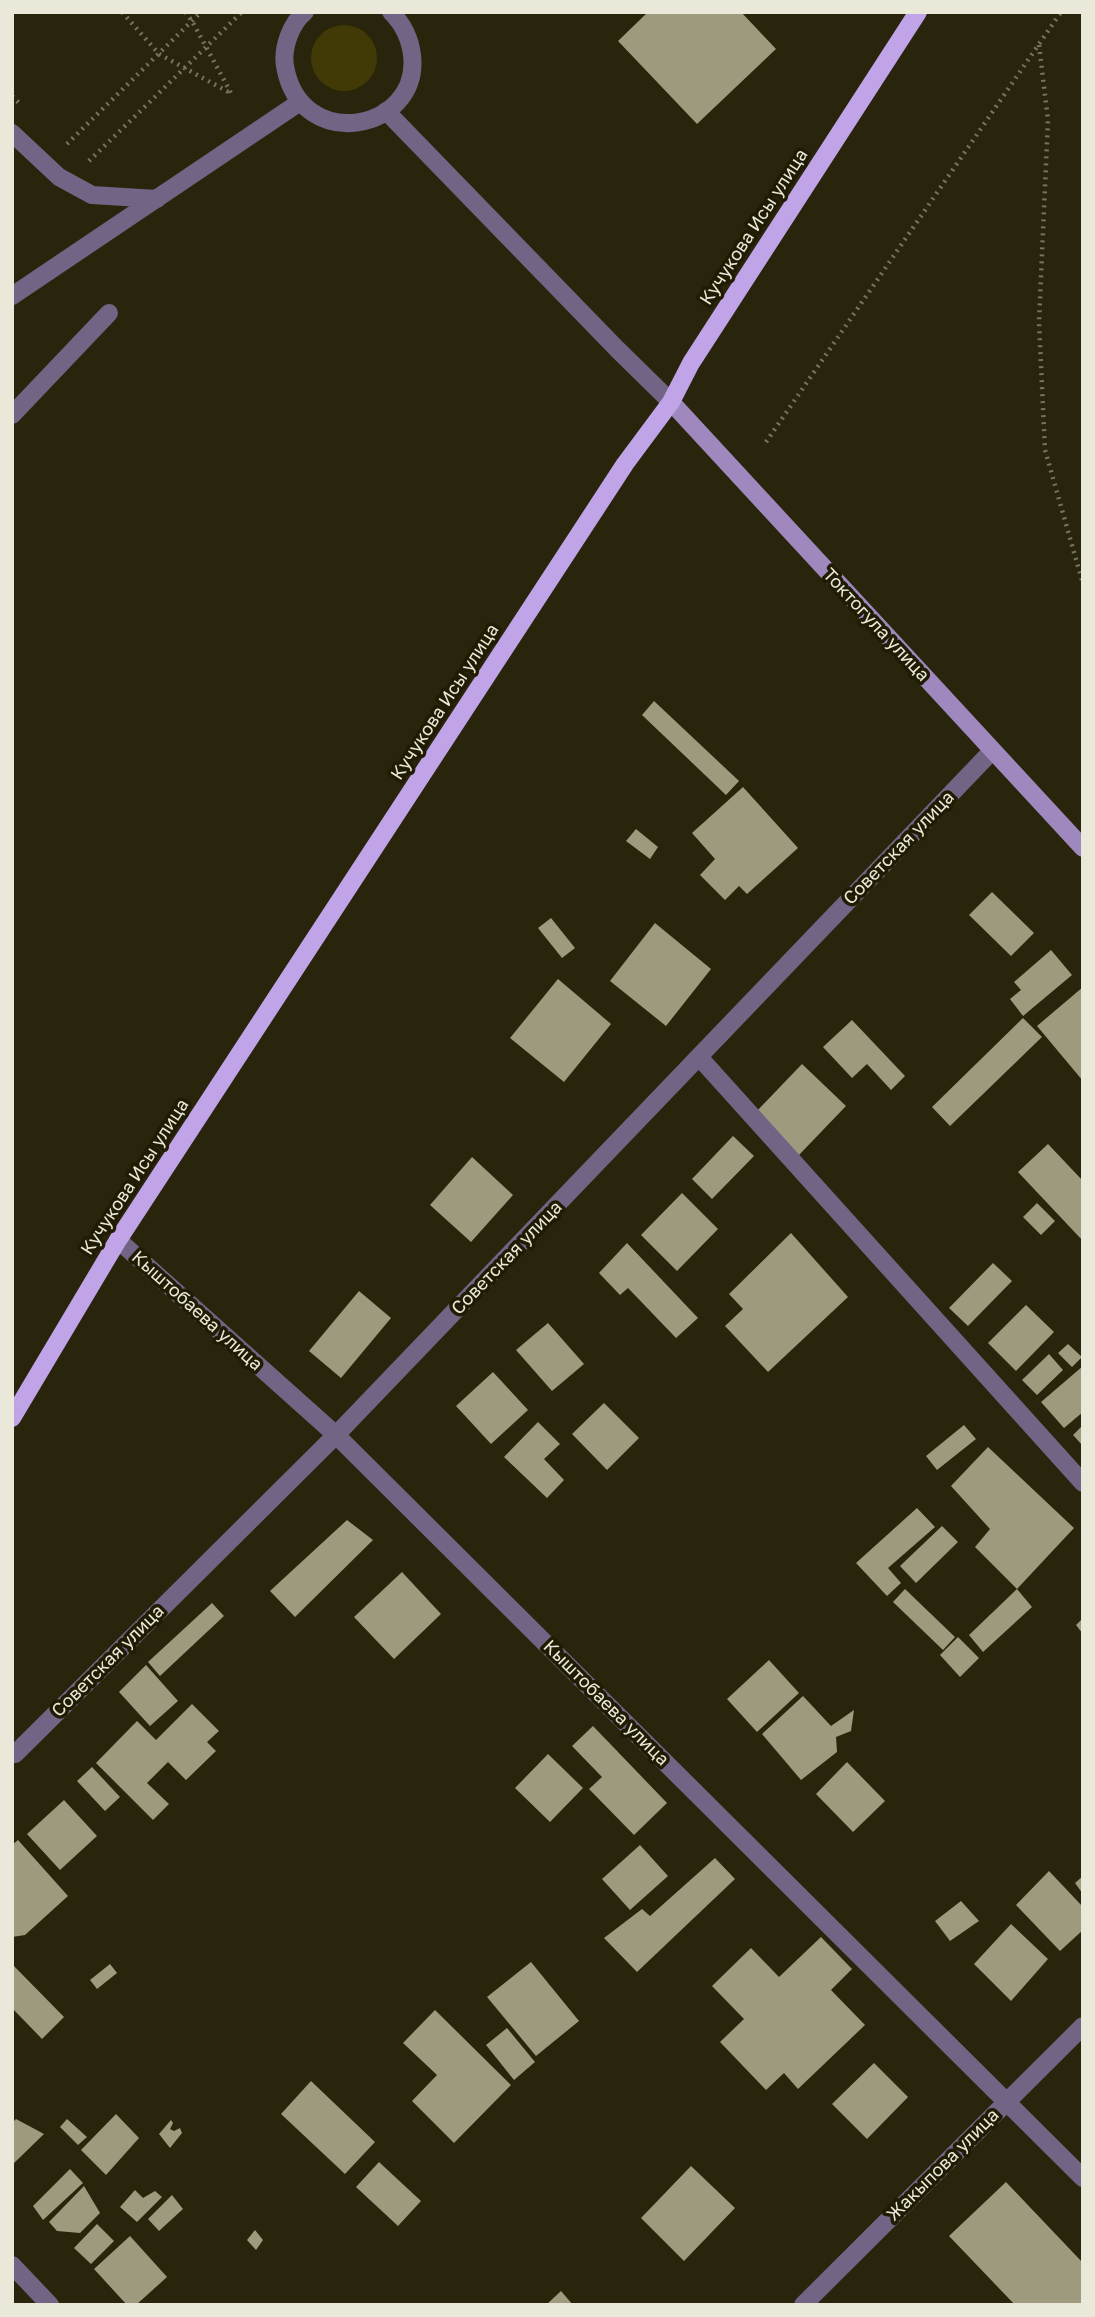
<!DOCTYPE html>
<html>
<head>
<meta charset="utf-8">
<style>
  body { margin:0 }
  #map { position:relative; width:1095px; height:2317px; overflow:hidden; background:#29250c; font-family:"Golos Text",sans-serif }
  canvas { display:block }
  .frame { position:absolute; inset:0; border:14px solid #eae8d9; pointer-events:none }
</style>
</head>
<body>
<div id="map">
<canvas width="1095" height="2317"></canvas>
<div class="frame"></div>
</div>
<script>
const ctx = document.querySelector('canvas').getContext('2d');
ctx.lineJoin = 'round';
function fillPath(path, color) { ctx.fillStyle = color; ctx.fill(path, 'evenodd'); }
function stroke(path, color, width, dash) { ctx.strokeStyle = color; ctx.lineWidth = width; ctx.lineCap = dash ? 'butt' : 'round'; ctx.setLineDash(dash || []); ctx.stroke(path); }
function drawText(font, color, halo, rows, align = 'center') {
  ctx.font = font + ' "Golos Text",sans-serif'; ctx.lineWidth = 7; ctx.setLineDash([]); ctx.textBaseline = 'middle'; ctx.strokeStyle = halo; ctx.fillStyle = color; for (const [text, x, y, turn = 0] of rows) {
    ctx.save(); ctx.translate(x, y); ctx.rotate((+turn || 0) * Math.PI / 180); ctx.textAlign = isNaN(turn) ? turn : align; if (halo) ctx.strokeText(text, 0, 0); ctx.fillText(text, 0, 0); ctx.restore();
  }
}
fillPath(new Path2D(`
  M311 58a33 33 0 1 1 66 0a33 33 0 1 1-66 0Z`), '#413a07');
fillPath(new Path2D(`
  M 648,12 L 741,12 L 776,49 L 697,124 L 618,41 Z
  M 654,701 L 739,781 L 726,795 L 642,715 Z
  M 743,787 L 798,848 L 747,894 L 739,886 L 725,900 L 700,875 L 715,859 L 692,833 Z
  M 636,829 L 658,847 L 650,859 L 626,841 Z
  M 992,892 L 1034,933 L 1011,956 L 969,915 Z
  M 551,918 L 575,948 L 562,958 L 538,928 Z
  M 655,923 L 711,969 L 666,1026 L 610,981 Z
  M 1051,950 L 1072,975 L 1023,1016 L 1010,999 L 1021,990 L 1014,982 Z
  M 558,979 L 611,1024 L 564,1082 L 510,1038 Z
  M 1083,987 L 1083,1081 L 1037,1026 Z
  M 1023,1018 L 1042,1037 L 950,1126 L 932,1107 Z
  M 852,1020 L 905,1076 L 891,1090 L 867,1064 L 852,1078 L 823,1047 Z
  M 802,1064 L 846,1106 L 799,1155 L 755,1113 Z
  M 733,1136 L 754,1156 L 712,1199 L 692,1179 Z
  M 1048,1144 L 1083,1181 L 1083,1241 L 1018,1172 Z
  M 472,1157 L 513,1195 L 471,1242 L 430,1205 Z
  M 682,1193 L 718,1229 L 677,1271 L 641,1235 Z
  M 1037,1203 L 1055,1221 L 1041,1235 L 1023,1217 Z
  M 791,1233 L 848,1297 L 768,1372 L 725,1326 L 743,1309 L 729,1294 Z
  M 627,1243 L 698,1318 L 676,1338 L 628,1288 L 620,1295 L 599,1273 Z
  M 993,1263 L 1012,1281 L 968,1326 L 949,1308 Z
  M 359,1291 L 391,1318 L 341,1378 L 309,1351 Z
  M 1026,1305 L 1054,1332 L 1016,1371 L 988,1343 Z
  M 548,1323 L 584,1364 L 552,1391 L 516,1350 Z
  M 1068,1344 L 1082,1357 L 1072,1367 L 1058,1353 Z
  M 1049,1354 L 1063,1370 L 1037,1395 L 1022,1380 Z
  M 1083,1366 L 1083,1412 L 1064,1428 L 1041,1402 Z
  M 493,1372 L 528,1410 L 491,1444 L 456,1406 Z
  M 604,1403 L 639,1438 L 607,1470 L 572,1434 Z
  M 538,1422 L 560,1444 L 544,1459 L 564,1480 L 547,1498 L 504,1457 Z
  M 964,1425 L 976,1439 L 937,1470 L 926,1456 Z
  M 1083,1425 L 1083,1446 L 1073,1435 Z
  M 988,1447 L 1074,1528 L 1017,1589 L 975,1547 L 990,1529 L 951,1486 Z
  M 917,1508 L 935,1527 L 888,1568 L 901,1583 L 887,1596 L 856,1563 Z
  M 347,1520 L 373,1540 L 295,1617 L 270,1591 Z
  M 942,1526 L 958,1542 L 916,1583 L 900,1566 Z
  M 402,1572 L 441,1614 L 394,1659 L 354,1617 Z
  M 905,1589 L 955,1637 L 943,1650 L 893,1602 Z
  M 1017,1589 L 1032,1607 L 983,1652 L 969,1635 Z
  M 212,1603 L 224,1616 L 160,1676 L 148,1662 Z
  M 1083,1618 L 1083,1634 L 1076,1625 Z
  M 958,1637 L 979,1658 L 960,1677 L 940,1655 Z
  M 769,1660 L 799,1693 L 757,1732 L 727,1699 Z
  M 146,1665 L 178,1701 L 150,1726 L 119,1692 Z
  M 803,1696 L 831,1726 L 854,1710 L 851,1731 L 836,1737 L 837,1752 L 801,1780 L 762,1734 Z
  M 192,1704 L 219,1731 L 207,1742 L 216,1751 L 186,1780 L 168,1762 L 147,1783 L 169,1804 L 153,1820 L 96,1763 L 137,1721 L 156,1740 Z
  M 593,1726 L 667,1803 L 634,1835 L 589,1789 L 602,1777 L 572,1746 Z
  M 548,1754 L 583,1788 L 550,1822 L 515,1788 Z
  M 847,1762 L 885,1801 L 853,1832 L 816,1794 Z
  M 92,1767 L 120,1797 L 105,1811 L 77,1781 Z
  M 64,1800 L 97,1836 L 60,1870 L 27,1834 Z
  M 18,1840 L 68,1896 L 25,1935 L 12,1937 L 12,1845 Z
  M 640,1845 L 668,1876 L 630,1910 L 602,1879 Z
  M 715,1858 L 735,1879 L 637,1972 L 604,1938 L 642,1909 L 650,1916 Z
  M 1049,1871 L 1083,1907 L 1083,1930 L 1060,1951 L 1016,1905 Z
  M 1083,1876 L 1083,1894 L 1075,1883 Z
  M 961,1901 L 979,1921 L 950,1941 L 935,1921 Z
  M 1011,1924 L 1048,1959 L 1011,2001 L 974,1964 Z
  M 821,1937 L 852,1969 L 831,1990 L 865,2025 L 798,2089 L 784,2073 L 766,2090 L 720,2042 L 744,2019 L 712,1986 L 751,1948 L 779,1977 Z
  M 531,1962 L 579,2021 L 536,2056 L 487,1997 Z
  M 12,1964 L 64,2017 L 42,2039 L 12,2008 Z
  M 110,1964 L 117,1973 L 97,1989 L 90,1980 Z
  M 435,2010 L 511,2085 L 454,2143 L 412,2101 L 437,2075 L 403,2043 Z
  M 507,2028 L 535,2062 L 514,2080 L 486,2045 Z
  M 874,2063 L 908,2097 L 867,2139 L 832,2104 Z
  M 311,2081 L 375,2142 L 345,2174 L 281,2114 Z
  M 116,2114 L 139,2138 L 106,2175 L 81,2150 Z
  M 16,2119 L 44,2134 L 12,2165 L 12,2123 Z
  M 67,2119 L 87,2137 L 78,2145 L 60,2127 Z
  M 171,2120 L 173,2123 L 170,2129 L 174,2131 L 180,2128 L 182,2133 L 170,2148 L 159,2134 Z
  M 379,2162 L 421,2201 L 398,2226 L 356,2187 Z
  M 691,2166 L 735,2208 L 684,2261 L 641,2218 Z
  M 70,2169 L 83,2183 L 43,2220 L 33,2206 Z
  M 1006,2182 L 1083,2263 L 1083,2305 L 1015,2305 L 949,2236 Z
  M 84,2186 L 100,2213 L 80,2233 L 57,2231 L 49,2222 Z
  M 135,2190 L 143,2198 L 155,2191 L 162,2197 L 137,2222 L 120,2207 Z
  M 172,2195 L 183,2209 L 159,2231 L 148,2219 Z
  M 97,2224 L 114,2241 L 91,2264 L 74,2248 Z
  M 255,2230 L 263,2240 L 256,2250 L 247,2240 Z
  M 130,2236 L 167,2277 L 136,2305 L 127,2305 L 94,2269 Z
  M 561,2291 L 573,2305 L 546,2305 Z`), '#9e9a7e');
stroke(new Path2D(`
  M 122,12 L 159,54 L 232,94
  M 185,12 L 192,21 L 231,93
  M 1039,45 L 1048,120 L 1039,322 L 1045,450 L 1083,584
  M 12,96 L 21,105
  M 67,144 L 201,12
  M 89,161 L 242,12
  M 766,442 L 1061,12`), '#76735e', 4.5, [2, 5]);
stroke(new Path2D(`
  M 305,12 C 291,23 282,48 285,66 C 300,155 421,131 412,55 C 410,38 404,25 391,12
  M 12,133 L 59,177 L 92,195 L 157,199
  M 12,296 L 300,102
  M 12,415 L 109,313`), '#726485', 18);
stroke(new Path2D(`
  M 386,111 L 617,349 L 671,402
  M 699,1057 L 1083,1483
  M 118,1240 L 336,1435 L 1083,2178
  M 12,1752 L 15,1754 L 336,1435 L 992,751
  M 12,2265 L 50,2305
  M 803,2305 L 1083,2026`), '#726485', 18);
stroke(new Path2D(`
  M 671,402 L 1083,848`), '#9f88bd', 18);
stroke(new Path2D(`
  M 12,1418 L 118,1240 L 625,464 L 671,402 L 691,363 L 918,12`), '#c1a3e8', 18);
drawText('18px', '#eae8d9', '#201c03', [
  ["Кучукова Исы улица",754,227,-57],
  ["Токтогула улица",876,625,47],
  ["Кучукова Исы улица",445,702,-57],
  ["Советская улица",899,848,-46],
  ["Кучукова Исы улица",135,1177,-57],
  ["Советская улица",507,1258,-46],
  ["Кыштобаева улица",197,1311,42],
  ["Советская улица",108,1661,-45],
  ["Кыштобаева улица",606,1703,45],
  ["Жакыпова улица",943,2165,-45]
]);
</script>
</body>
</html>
